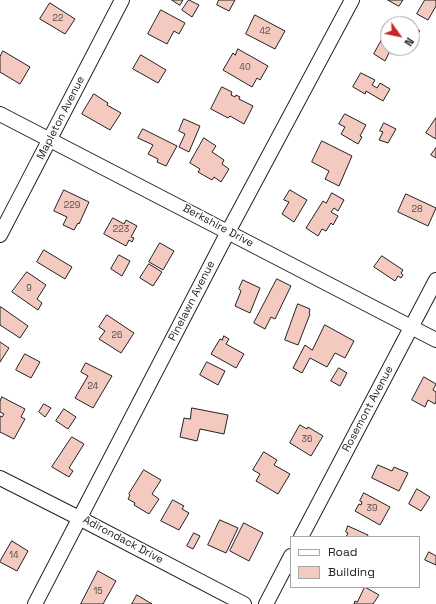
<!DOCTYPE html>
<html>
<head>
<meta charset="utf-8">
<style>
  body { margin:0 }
  #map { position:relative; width:436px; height:604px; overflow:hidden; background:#fff; font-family:"Space Grotesk",sans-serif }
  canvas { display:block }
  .legend { position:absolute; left:290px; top:536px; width:130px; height:52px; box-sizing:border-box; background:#fff; border:1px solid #a7a7a7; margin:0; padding:5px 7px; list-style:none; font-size:12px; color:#222 }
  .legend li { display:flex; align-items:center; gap:8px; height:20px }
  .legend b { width:20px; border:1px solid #a7a7a7 }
  .north { position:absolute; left:380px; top:16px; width:40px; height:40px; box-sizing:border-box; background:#fff; border:1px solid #a7a7a7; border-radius:50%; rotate:123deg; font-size:11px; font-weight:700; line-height:16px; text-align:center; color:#222 }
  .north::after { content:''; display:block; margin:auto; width:14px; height:18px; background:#c62828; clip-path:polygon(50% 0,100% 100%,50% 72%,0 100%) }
</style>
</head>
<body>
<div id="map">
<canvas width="436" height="604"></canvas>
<ul class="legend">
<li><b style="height:5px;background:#fff"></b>Road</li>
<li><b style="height:11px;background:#f3c9c0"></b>Building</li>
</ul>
<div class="north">N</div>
</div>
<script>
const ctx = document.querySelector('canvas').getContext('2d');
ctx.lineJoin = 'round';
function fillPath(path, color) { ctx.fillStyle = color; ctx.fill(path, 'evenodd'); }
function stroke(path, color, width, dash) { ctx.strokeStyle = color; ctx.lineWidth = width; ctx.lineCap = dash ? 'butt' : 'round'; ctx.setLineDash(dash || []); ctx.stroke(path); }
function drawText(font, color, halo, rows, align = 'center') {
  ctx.font = font + ' "Space Grotesk",sans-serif'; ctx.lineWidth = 3; ctx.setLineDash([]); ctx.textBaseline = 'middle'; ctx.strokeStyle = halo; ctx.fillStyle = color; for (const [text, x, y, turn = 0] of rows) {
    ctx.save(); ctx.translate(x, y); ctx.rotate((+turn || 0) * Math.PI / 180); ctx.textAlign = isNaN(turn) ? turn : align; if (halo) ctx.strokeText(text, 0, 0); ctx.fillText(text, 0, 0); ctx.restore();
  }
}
const building = new Path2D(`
  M 172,0 L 183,0 L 180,5 Z
  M 189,0 L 199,5 L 192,17 L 182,10 Z
  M 219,0 L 235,0 L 229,11 L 217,5 Z
  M 388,0 L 403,0 L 399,6 Z
  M 425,0 L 436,0 L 436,6 L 428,20 L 417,14 Z
  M 50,3 L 75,19 L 65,34 L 40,19 Z
  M 161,10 L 185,23 L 179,34 L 174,31 L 167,44 L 148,34 Z
  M 255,15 L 285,31 L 275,49 L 246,34 Z
  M 412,26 L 420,31 L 413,40 L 412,39 Z
  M 384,36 L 388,38 L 388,48 L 398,48 L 395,54 L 390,51 L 385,61 L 374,54 Z
  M 238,49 L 268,66 L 260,80 L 257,78 L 252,87 L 223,70 L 233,53 L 235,55 Z
  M 3,51 L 30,67 L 20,84 L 0,72 L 0,57 Z
  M 141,55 L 166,70 L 158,83 L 133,69 Z
  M 361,73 L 375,80 L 372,85 L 377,88 L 380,83 L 390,89 L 383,101 L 366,91 L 365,94 L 353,87 Z
  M 222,87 L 232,92 L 231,95 L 235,97 L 236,95 L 240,97 L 239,99 L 253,106 L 244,124 L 230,116 L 228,118 L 211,109 Z
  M 94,94 L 108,103 L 107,105 L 121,113 L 110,130 L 82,114 Z
  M 345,114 L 366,125 L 360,136 L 362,137 L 358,144 L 341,134 L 345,127 L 339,124 Z
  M 436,118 L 436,139 L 426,133 Z
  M 184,119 L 200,126 L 189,152 L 179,147 L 185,134 L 179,131 Z
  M 384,123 L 396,129 L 388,143 L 379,140 L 383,132 L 380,131 Z
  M 143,129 L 177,146 L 166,166 L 157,162 L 158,159 L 148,154 L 153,145 L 138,138 Z
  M 204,138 L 216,146 L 212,152 L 224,160 L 222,164 L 229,169 L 221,182 L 214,177 L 212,180 L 198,172 L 200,169 L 190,163 Z
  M 322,141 L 352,156 L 339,186 L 325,179 L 329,171 L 312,162 Z
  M 436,148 L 436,158 L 431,155 Z
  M 64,190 L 89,202 L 79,224 L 78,223 L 74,230 L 63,225 L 67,217 L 54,211 Z
  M 290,190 L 307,200 L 294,222 L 282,214 L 289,202 L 284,200 Z
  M 332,193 L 344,200 L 338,211 L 334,208 L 331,212 L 338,216 L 333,225 L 331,223 L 326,231 L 322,229 L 318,236 L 306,228 L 323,201 L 326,203 Z
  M 406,194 L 436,208 L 428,226 L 398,212 Z
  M 113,218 L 124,224 L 126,220 L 137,226 L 131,237 L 134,238 L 132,242 L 129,240 L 126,246 L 104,234 Z
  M 160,243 L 174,251 L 163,270 L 149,262 Z
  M 44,250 L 72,267 L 65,279 L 37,262 Z
  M 119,255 L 130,261 L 122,276 L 111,269 Z
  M 382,256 L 403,270 L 401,273 L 403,275 L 401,278 L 398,276 L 395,281 L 374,267 Z
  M 149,264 L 162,272 L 153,286 L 140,278 Z
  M 27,272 L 46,285 L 37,299 L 42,303 L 38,310 L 12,292 Z
  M 277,279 L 291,286 L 275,319 L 271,317 L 265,329 L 254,323 Z
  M 243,280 L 260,288 L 250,313 L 235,306 L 241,291 L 239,289 Z
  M 298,304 L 310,309 L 309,313 L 310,314 L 298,345 L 285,340 Z
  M 1,307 L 28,326 L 20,338 L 0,325 L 0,309 Z
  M 107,315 L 134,333 L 121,353 L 99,339 L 105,331 L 99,327 Z
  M 325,325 L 354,341 L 345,358 L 335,353 L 327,367 L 310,358 L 302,373 L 293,368 L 305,345 L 312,350 Z
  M 224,336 L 229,339 L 226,344 L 244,354 L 236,368 L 211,354 L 220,339 L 222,340 Z
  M 0,342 L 9,348 L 0,362 Z
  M 25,354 L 40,362 L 31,378 L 16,370 Z
  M 207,362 L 225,371 L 218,385 L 200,375 Z
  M 86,363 L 112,376 L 93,408 L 75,398 L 88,376 L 81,372 Z
  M 339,368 L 347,373 L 340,386 L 331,381 Z
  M 424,377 L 436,384 L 433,390 L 436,392 L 436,401 L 435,404 L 428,400 L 425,407 L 412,400 Z
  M 2,397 L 25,409 L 21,417 L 25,419 L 14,439 L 0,432 L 0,416 L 2,417 L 4,414 L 0,412 L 0,402 Z
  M 44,404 L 51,408 L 45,417 L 39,412 Z
  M 192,408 L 228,415 L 224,434 L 200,429 L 197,441 L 180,437 L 184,418 L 190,419 Z
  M 64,409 L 76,417 L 68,429 L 56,421 Z
  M 300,425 L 307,429 L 308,427 L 323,436 L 311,456 L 290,443 Z
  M 72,437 L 84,444 L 69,468 L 73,471 L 69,477 L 52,467 Z
  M 264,452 L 277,460 L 274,465 L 290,474 L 278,494 L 256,481 L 260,474 L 253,470 Z
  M 378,465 L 392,471 L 394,467 L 408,473 L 399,491 L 372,478 Z
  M 144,470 L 161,480 L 152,494 L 159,499 L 149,514 L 134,505 L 135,503 L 128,499 L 130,495 L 129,494 Z
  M 417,489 L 430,497 L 421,511 L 409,504 Z
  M 364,493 L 390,507 L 380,525 L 355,511 L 359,504 L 361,505 L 362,502 L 360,501 Z
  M 173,500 L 184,506 L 182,509 L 189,513 L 179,530 L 161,521 Z
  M 220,520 L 238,528 L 226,553 L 208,545 Z
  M 244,523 L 263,533 L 249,561 L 230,551 Z
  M 348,526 L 368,535 L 367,537 L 346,537 L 348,533 L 346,532 Z
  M 194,533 L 200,536 L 193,549 L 187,546 Z
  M 12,541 L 28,551 L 17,571 L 0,562 Z
  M 429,552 L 436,556 L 436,565 L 425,560 Z
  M 98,571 L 116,581 L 103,604 L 81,604 Z
  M 365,587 L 379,595 L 373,604 L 354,604 L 355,601 L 357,602 Z
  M 137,595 L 152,604 L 132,604 Z`);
fillPath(building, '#f3c9c0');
stroke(building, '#222', 1);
const street = new Path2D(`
  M 0,114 L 436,340
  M 0,235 L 122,0
  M 0,478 L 81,519 L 244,604
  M 301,537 L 436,280
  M 35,604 L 228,232 L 352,0
  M 266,604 L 291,556`);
stroke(street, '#222', 16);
stroke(street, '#fff', 14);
drawText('9px', '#564c4a', null, [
  ["22",58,19],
  ["42",265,32],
  ["40",245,68],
  ["229",72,206],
  ["28",417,210],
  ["223",121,230],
  ["9",29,289],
  ["26",117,336],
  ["24",93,387],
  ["36",307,440],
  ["39",372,509],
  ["14",14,556],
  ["15",98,592]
]);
drawText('11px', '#222', '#fff', [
  ["Mapleton Avenue",61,118,-63],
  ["Berkshire Drive",218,226,28],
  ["Pinelawn Avenue",192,301,-63],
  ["Rosemont Avenue",368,409,-62],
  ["Adirondack Drive",123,540,28]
]);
</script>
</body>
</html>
